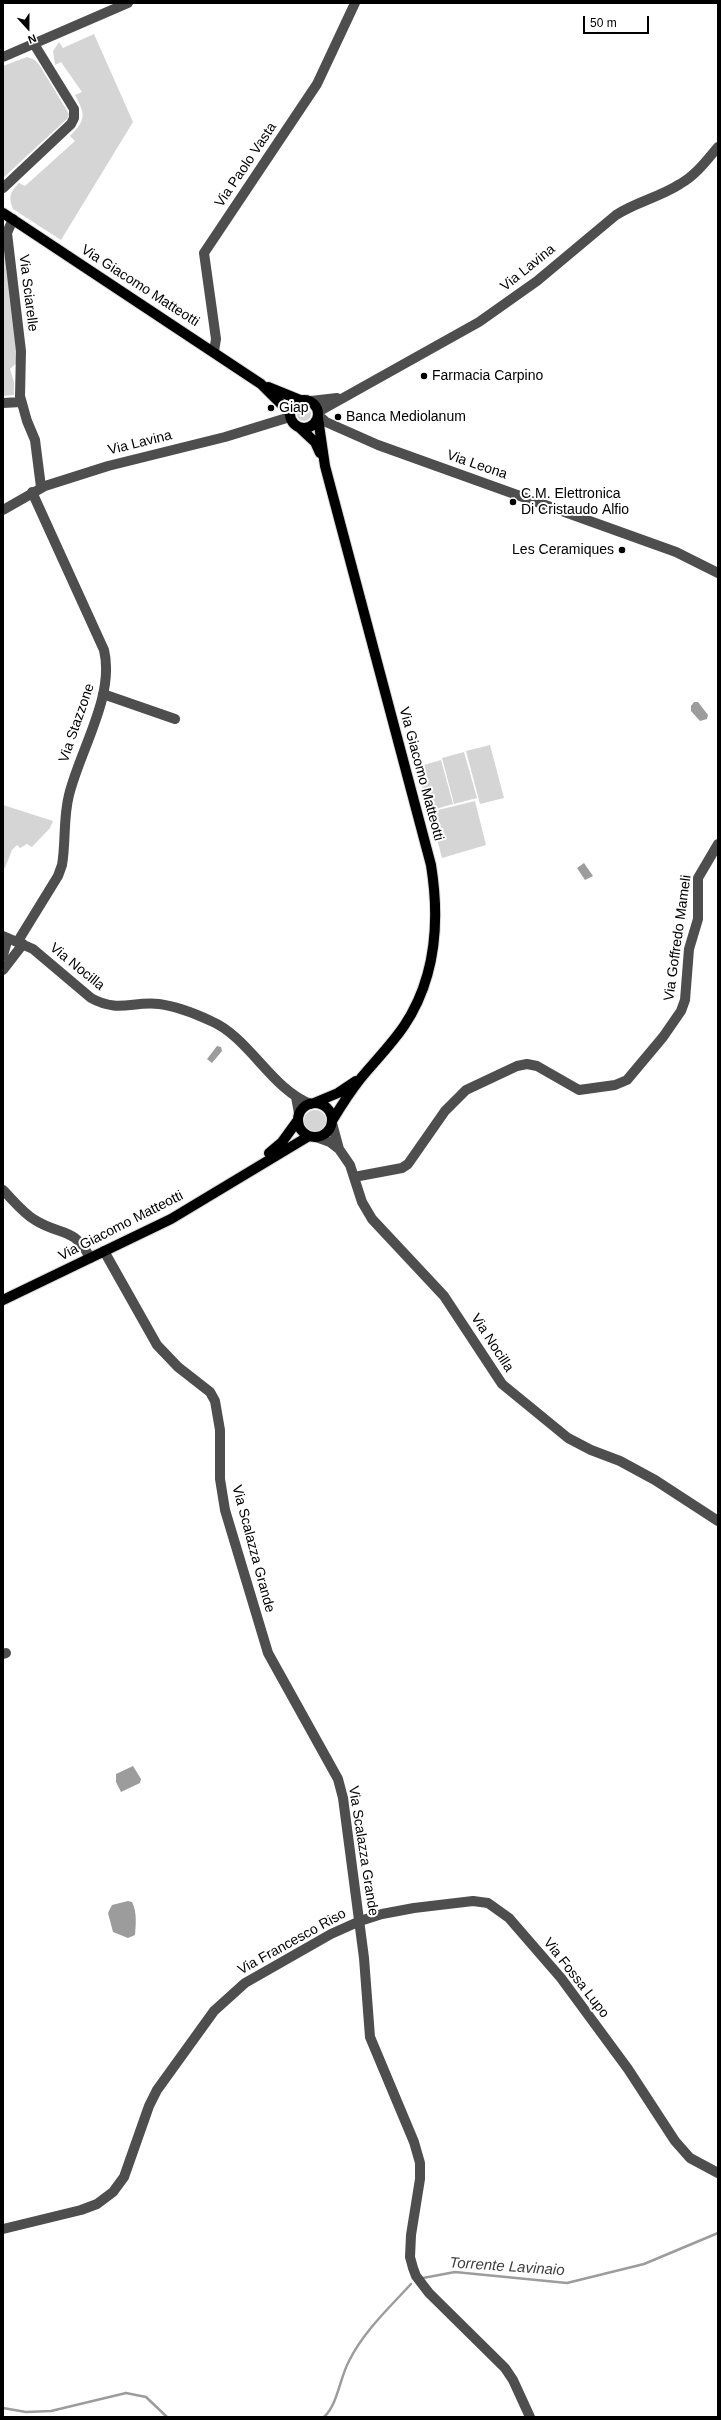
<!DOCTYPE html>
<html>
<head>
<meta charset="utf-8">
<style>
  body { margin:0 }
  #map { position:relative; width:721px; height:2420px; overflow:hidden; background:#fff; font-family:Arial,sans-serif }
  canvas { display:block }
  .frame { position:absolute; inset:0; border:4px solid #000; pointer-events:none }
  .north { position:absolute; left:8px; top:8px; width:40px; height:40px; -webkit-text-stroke:3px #fff; paint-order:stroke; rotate:159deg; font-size:11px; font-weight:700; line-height:16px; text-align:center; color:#000 }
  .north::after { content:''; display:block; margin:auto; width:14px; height:18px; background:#000; clip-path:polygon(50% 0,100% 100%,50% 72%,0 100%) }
  .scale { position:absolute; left:583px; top:16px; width:66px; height:18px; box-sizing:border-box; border:2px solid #000; border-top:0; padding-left:5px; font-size:12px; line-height:14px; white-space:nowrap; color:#000; -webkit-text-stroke:3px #fff; paint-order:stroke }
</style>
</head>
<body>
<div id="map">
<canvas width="721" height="2420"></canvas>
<div class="frame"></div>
<div class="north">N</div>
<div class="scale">50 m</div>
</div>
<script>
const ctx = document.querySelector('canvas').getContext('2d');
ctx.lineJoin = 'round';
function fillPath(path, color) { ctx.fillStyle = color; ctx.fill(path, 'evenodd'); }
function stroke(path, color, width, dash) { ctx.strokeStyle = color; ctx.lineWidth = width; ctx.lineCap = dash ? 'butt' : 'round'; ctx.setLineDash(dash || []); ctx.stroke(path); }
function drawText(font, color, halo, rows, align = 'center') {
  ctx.font = font + ' Arial,sans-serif'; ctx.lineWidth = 4; ctx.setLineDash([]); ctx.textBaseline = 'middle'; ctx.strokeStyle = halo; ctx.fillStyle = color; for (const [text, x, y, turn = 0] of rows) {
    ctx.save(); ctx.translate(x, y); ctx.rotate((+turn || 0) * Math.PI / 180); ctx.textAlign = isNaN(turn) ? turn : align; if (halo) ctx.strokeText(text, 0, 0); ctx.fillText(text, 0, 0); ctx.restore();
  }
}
fillPath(new Path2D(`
  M 94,34 L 133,122 L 61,240 L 13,209 C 8,197 10,192 19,183 L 25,186 L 75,141 L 70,136 C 86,119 86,116 75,95 L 82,92 L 61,62 L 55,65 L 53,51 L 59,42 L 63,48 Z
  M 27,57 L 35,60 L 40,66 L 69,114 L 68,118 L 3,178 L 3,66 Z
  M 3,240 L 19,361 L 10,369 L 14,382 L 14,395 L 3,396 Z
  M297 414a7 7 0 1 1 14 0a7 7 0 1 1-14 0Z
  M 490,745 L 504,798 L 480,804 L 466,751 Z
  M 464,752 L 477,798 L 454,804 L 442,758 Z
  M 441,760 L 453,804 L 429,811 L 417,767 Z
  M 475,801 L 486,845 L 442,858 L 430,812 Z
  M 3,805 L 53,821 L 50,828 L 32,847 L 27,844 L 20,848 L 17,845 L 12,850 L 5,868 L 3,868 Z
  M304 1121a11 11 0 1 1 22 0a11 11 0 1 1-22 0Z`), '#d5d5d5');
fillPath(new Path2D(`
  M 694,702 L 698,702 L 708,715 L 707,719 L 700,721 L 691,711 L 691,706 Z
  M 584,863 L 593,876 L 585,880 L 577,868 Z
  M 217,1046 L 221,1047 L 222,1051 L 212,1063 L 207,1059 Z
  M 133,1766 L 141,1779 L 140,1783 L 121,1792 L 116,1782 L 116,1774 Z
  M 128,1901 L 132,1902 C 137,1912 136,1923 135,1935 L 128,1938 L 113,1932 L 108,1913 L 112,1905 Z`), '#9c9c9c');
stroke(new Path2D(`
  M 423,2278 L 455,2272 L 567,2283 L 644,2264 L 718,2233
  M 3,2408 L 26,2412 L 51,2411 L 126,2393 L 146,2397 L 167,2417
  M 324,2417 C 338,2404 340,2377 349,2361 C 364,2331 389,2308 411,2284`), '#9c9c9c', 2.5);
const major = new Path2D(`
  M 3,213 L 261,384 L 289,412
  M 268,387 L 300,400
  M290 414a14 14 0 1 1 28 0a14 14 0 1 1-28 0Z
  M 318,418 L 325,466 L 431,865 C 440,921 436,978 404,1026 C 391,1045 375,1061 361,1078 C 350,1092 341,1106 332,1121
  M 299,427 L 315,442 L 320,453
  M 314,1103 L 338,1093 L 356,1081
  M298 1120a17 17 0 1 1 34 0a17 17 0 1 1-34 0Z
  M 269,1153 L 282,1142 L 298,1120
  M 3,1300 L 171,1219 L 309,1136`);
stroke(major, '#dbdbdb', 12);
stroke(new Path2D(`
  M 3,57 L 128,3
  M 3,188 L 71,124 L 74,118 L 74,109 L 34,44
  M 13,219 L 7,233 L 21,351 L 20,396 L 27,421 L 35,440 L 41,487
  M 214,351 L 216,339 L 204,253 L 317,84 L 355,3
  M 311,401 L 337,398
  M 3,403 L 21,402
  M 318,412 L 479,322 L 537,281 L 616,215 C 636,202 660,197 680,184 C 696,175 707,160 718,147
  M 318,415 L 326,422 L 378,445 L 676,552 L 718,573
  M 3,510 L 45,486 L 108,466 L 225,437 L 290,417
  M 103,694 L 175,719
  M 3,936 L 33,949 L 91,998 C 118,1013 132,1001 159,1004 C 175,1006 196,1014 211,1021 C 249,1037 272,1090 311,1104
  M 18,941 L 58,876 L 62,865 C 66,842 63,818 69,795 C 80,750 115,696 104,650 L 32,492
  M 3,955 L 8,938
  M 3,970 L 23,944
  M 296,1097 L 299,1113
  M 332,1123 L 339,1149 L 350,1165 L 362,1202 L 372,1219 L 444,1296 L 502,1384 L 568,1438 L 591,1450 L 620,1461 L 655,1480 L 718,1521
  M 316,1137 L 330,1142 L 339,1149
  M 354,1177 L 402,1168 L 408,1164 L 445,1111 L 466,1090 L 517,1066 L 527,1064 L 537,1066 L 579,1090 L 615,1085 L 627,1080 L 663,1037 L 681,1011 L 685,1000 L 689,949 L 698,919 L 698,878 L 718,844
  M 3,1190 C 13,1200 23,1213 35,1220 C 60,1236 74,1226 90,1258
  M 104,1251 L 157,1345 L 178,1367 L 210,1392 L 215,1401 L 220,1430 L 220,1479 L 225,1510 L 268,1653 L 338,1779 L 343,1798 L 364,1958 L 370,2037 L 414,2142 L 420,2163 L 420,2179 L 411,2235 L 410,2257 L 413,2268 L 416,2276 L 429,2293 L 505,2368 L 513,2380 L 530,2417
  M 3,1654 L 6,1653
  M 3,2229 L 81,2210 L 97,2204 L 113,2192 L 124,2177 L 149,2106 L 157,2090 L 214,2011 L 245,1983 L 331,1934 L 360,1921 L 382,1914 L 414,1908 L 473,1901 L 488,1903 L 509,1918 L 561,1978 L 628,2069 L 675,2141 L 690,2158 L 718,2173`), '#4e4e4e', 10);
stroke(major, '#000', 10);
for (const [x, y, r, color] of [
  [424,376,4,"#000"],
  [271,408,4,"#000"],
  [338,417,4,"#000"],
  [513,502,4,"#000"],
  [622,550,4,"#000"]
]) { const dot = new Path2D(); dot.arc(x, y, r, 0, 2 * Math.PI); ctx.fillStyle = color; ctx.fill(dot); stroke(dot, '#fff', 1.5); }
drawText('14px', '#000', '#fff', [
  ["Via Paolo Vasta",246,165,-56],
  ["Via Lavina",528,268,-39],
  ["Via Giacomo Matteotti",140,286,33],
  ["Via Sciarelle",28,293,83],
  ["Via Lavina",140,443,-14],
  ["Via Leona",477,465,19],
  ["Via Stazzone",77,723,-71],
  ["Via Giacomo Matteotti",421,774,75],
  ["Via Goffredo Mameli",678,938,-82],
  ["Via Nocilla",77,967,39],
  ["Via Giacomo Matteotti",121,1226,-27],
  ["Via Nocilla",492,1343,57],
  ["Via Scalazza Grande",253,1549,75],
  ["Via Scalazza Grande",363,1851,81],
  ["Via Francesco Riso",292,1942,-29],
  ["Via Fossa Lupo",576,1978,52]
]);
drawText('14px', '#000', '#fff', [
  ["Farmacia Carpino",432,376],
  ["Giap",279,408],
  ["Banca Mediolanum",346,417],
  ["C.M. Elettronica",521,494],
  ["Di Cristaudo Alfio",521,510],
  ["Les Ceramiques",614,550,"right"]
], 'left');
drawText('italic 15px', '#3d3d3d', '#fff', [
  ["Torrente Lavinaio",507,2267,4]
]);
</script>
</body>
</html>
